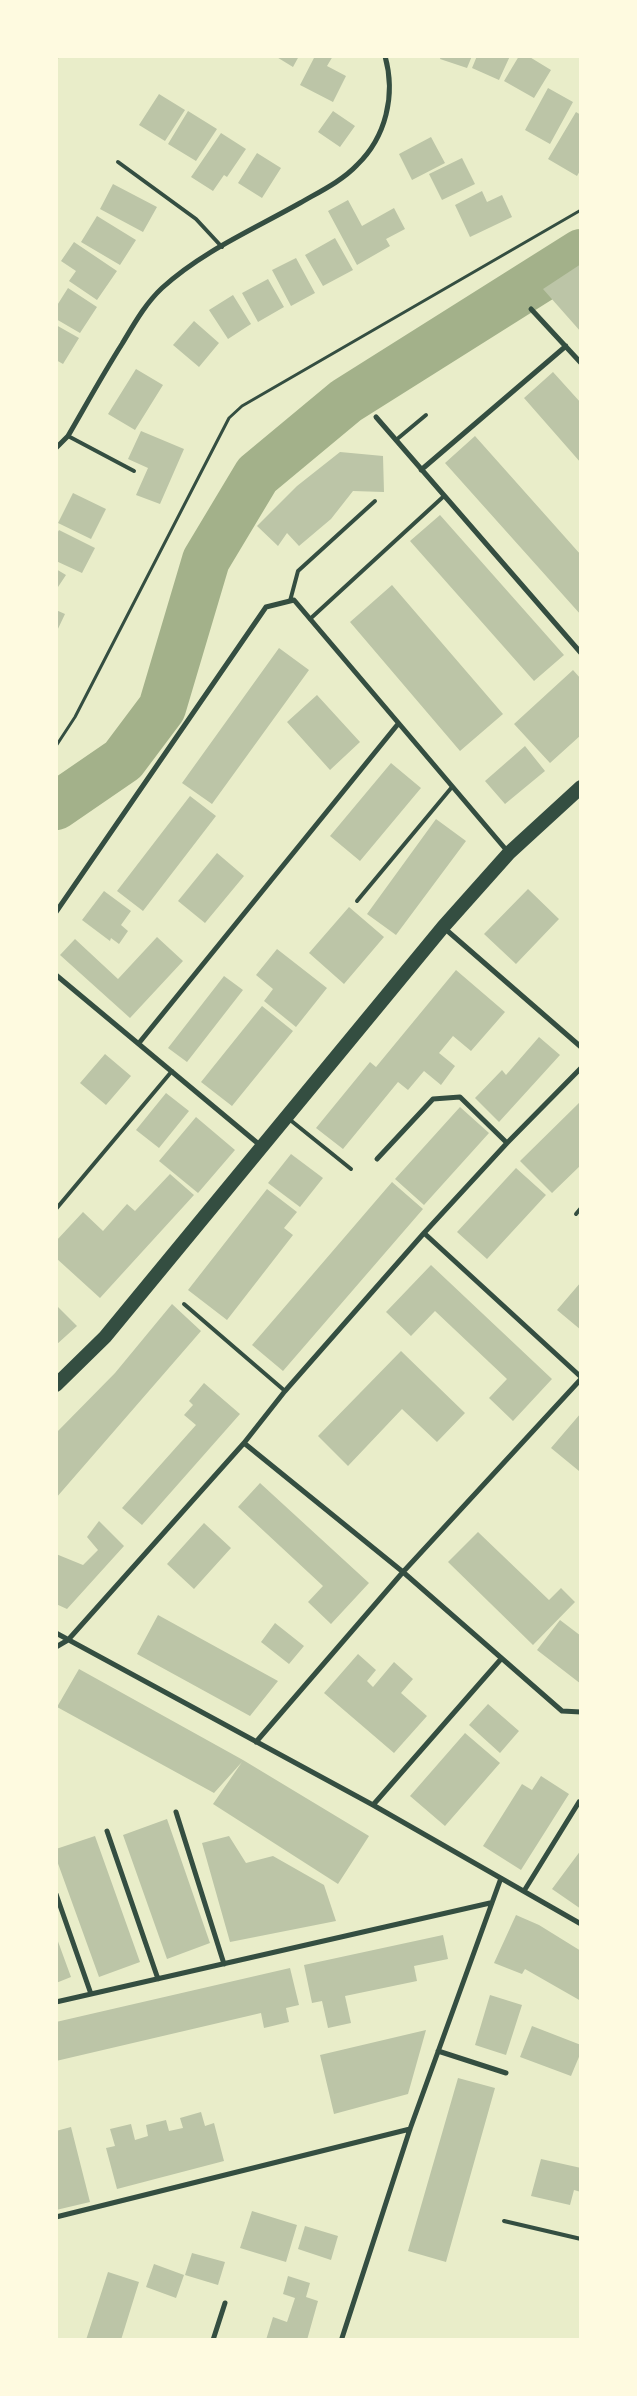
<!DOCTYPE html>
<html>
<head>
<meta charset="utf-8">
<style>
  body { margin:0 }
  #map { position:relative; width:637px; height:2396px; overflow:hidden; background:#e9edc9; font-family:Inter,sans-serif }
  canvas { display:block }
  .frame { position:absolute; inset:0; border:58px solid #fefae0; pointer-events:none }
</style>
</head>
<body>
<div id="map">
<canvas width="637" height="2396"></canvas>
<div class="frame"></div>
</div>
<script>
const ctx = document.querySelector('canvas').getContext('2d');
ctx.lineJoin = 'round';
function stroke(path, color, width, dash) { ctx.strokeStyle = color; ctx.lineWidth = width; ctx.lineCap = dash ? 'butt' : 'round'; ctx.setLineDash(dash || []); ctx.stroke(path); }
function fillPath(path, color) { ctx.fillStyle = color; ctx.fill(path, 'evenodd'); }
stroke(new Path2D(`
  M 56,806 L 123,760 L 162,708 L 206,560 L 257,475 L 346,401 L 581,253`), '#a3b18a', 48);
fillPath(new Path2D(`
  M 275,56 L 299,56 L 293,67 Z
  M 315,56 L 333,56 L 327,66 L 346,76 L 333,102 L 300,85 Z
  M 441,56 L 472,56 L 467,68 L 440,59 Z
  M 477,56 L 510,56 L 499,80 L 472,68 Z
  M 519,56 L 528,56 L 551,70 L 534,98 L 504,81 Z
  M 548,88 L 573,102 L 550,144 L 525,130 Z
  M 159,94 L 185,110 L 165,141 L 139,125 Z
  M 188,111 L 217,129 L 196,161 L 168,144 Z
  M 333,111 L 355,126 L 340,147 L 318,132 Z
  M 576,112 L 581,115 L 581,169 L 577,176 L 548,159 Z
  M 221,133 L 246,149 L 227,177 L 224,175 L 213,191 L 191,177 Z
  M 431,137 L 445,163 L 412,180 L 399,154 Z
  M 257,153 L 281,168 L 262,198 L 238,183 Z
  M 462,158 L 475,184 L 442,200 L 429,174 Z
  M 113,184 L 157,207 L 143,232 L 100,209 Z
  M 482,191 L 487,202 L 502,195 L 512,217 L 470,237 L 455,205 Z
  M 348,200 L 362,226 L 394,208 L 405,229 L 386,239 L 390,246 L 357,265 L 328,211 Z
  M 97,216 L 136,240 L 120,265 L 81,242 Z
  M 335,238 L 353,270 L 323,286 L 305,255 Z
  M 74,242 L 117,271 L 97,300 L 69,281 L 76,271 L 61,261 Z
  M 296,258 L 315,293 L 291,306 L 272,270 Z
  M 581,264 L 581,332 L 543,289 Z
  M 268,279 L 284,307 L 258,322 L 242,293 Z
  M 68,288 L 97,307 L 80,333 L 56,319 L 56,307 Z
  M 233,295 L 251,324 L 228,339 L 209,310 Z
  M 194,321 L 219,343 L 199,367 L 173,345 Z
  M 56,325 L 79,338 L 63,364 L 56,360 Z
  M 136,369 L 163,385 L 135,430 L 108,414 Z
  M 553,372 L 581,403 L 581,463 L 524,398 Z
  M 141,431 L 184,449 L 160,504 L 136,495 L 148,468 L 128,459 Z
  M 475,436 L 581,555 L 581,615 L 445,463 Z
  M 340,452 L 383,456 L 384,492 L 353,491 L 331,519 L 299,546 L 287,533 L 278,546 L 257,526 L 297,486 Z
  M 73,493 L 106,509 L 91,539 L 58,523 Z
  M 440,515 L 564,655 L 534,681 L 410,541 Z
  M 59,530 L 95,548 L 82,573 L 56,561 L 56,535 Z
  M 56,569 L 66,575 L 56,590 Z
  M 392,585 L 503,714 L 460,751 L 350,622 Z
  M 56,610 L 65,614 L 56,633 Z
  M 279,648 L 309,670 L 212,804 L 182,783 Z
  M 573,670 L 581,679 L 581,735 L 550,763 L 514,724 Z
  M 317,695 L 360,742 L 330,770 L 287,722 Z
  M 525,746 L 545,771 L 505,804 L 485,781 Z
  M 391,763 L 421,788 L 360,861 L 330,836 Z
  M 190,796 L 216,816 L 143,911 L 117,891 Z
  M 436,819 L 466,841 L 396,935 L 367,914 Z
  M 217,853 L 244,876 L 205,923 L 178,901 Z
  M 528,889 L 559,919 L 516,964 L 484,934 Z
  M 104,891 L 131,911 L 121,925 L 128,931 L 119,944 L 111,938 L 110,941 L 82,920 Z
  M 349,907 L 384,937 L 344,984 L 309,953 Z
  M 157,937 L 183,961 L 130,1018 L 60,955 L 75,939 L 118,979 Z
  M 277,949 L 327,988 L 296,1027 L 264,1001 L 273,989 L 256,975 Z
  M 456,970 L 505,1012 L 471,1051 L 453,1036 L 439,1053 L 455,1066 L 441,1085 L 424,1071 L 408,1090 L 398,1082 L 343,1149 L 316,1128 L 370,1062 L 376,1067 Z
  M 224,976 L 243,990 L 187,1062 L 168,1048 Z
  M 262,1006 L 293,1031 L 232,1106 L 201,1082 Z
  M 539,1037 L 560,1055 L 499,1122 L 475,1098 L 502,1070 L 506,1075 Z
  M 105,1054 L 131,1076 L 106,1105 L 80,1083 Z
  M 166,1093 L 189,1111 L 159,1148 L 136,1130 Z
  M 581,1101 L 581,1165 L 552,1193 L 520,1161 Z
  M 460,1107 L 489,1133 L 424,1205 L 395,1179 Z
  M 196,1117 L 235,1150 L 198,1193 L 159,1161 Z
  M 291,1154 L 323,1178 L 300,1207 L 268,1183 Z
  M 516,1168 L 546,1195 L 487,1259 L 457,1232 Z
  M 170,1174 L 194,1195 L 100,1298 L 56,1258 L 56,1241 L 83,1212 L 103,1231 L 127,1204 L 135,1211 Z
  M 392,1182 L 423,1209 L 283,1371 L 252,1345 Z
  M 267,1189 L 297,1212 L 284,1228 L 293,1235 L 227,1320 L 188,1290 Z
  M 431,1265 L 552,1379 L 513,1421 L 489,1398 L 507,1379 L 435,1311 L 411,1336 L 386,1312 Z
  M 581,1282 L 581,1330 L 557,1310 Z
  M 172,1304 L 201,1331 L 56,1498 L 56,1433 L 115,1373 Z
  M 56,1305 L 77,1326 L 56,1345 Z
  M 401,1351 L 465,1413 L 437,1442 L 402,1409 L 348,1466 L 318,1436 Z
  M 204,1383 L 240,1414 L 142,1525 L 122,1508 L 196,1425 L 184,1415 L 193,1405 L 189,1401 Z
  M 581,1413 L 581,1469 L 579,1471 L 551,1448 Z
  M 260,1483 L 369,1583 L 331,1624 L 308,1602 L 323,1586 L 238,1507 Z
  M 99,1521 L 124,1546 L 67,1609 L 56,1604 L 56,1554 L 83,1565 L 98,1550 L 87,1537 Z
  M 204,1523 L 231,1548 L 194,1589 L 167,1564 Z
  M 478,1532 L 549,1600 L 561,1588 L 575,1602 L 533,1645 L 448,1562 Z
  M 158,1615 L 278,1681 L 250,1716 L 137,1654 Z
  M 560,1620 L 581,1636 L 581,1684 L 537,1650 Z
  M 275,1623 L 304,1646 L 289,1664 L 261,1642 Z
  M 358,1654 L 376,1670 L 367,1681 L 373,1687 L 394,1662 L 413,1679 L 401,1693 L 427,1716 L 394,1753 L 324,1693 Z
  M 79,1669 L 243,1760 L 369,1836 L 338,1884 L 213,1804 L 242,1762 L 214,1793 L 57,1707 Z
  M 488,1704 L 519,1731 L 500,1753 L 469,1725 Z
  M 465,1733 L 500,1763 L 445,1826 L 410,1796 Z
  M 541,1776 L 569,1794 L 521,1870 L 483,1846 L 522,1784 L 532,1790 Z
  M 167,1819 L 210,1943 L 167,1959 L 123,1835 Z
  M 95,1836 L 140,1962 L 99,1977 L 56,1858 L 56,1849 Z
  M 229,1836 L 246,1863 L 273,1856 L 324,1885 L 336,1921 L 230,1942 L 202,1843 Z
  M 581,1850 L 581,1909 L 552,1889 Z
  M 516,1915 L 539,1925 L 581,1951 L 581,2001 L 525,1969 L 522,1974 L 494,1963 Z
  M 443,1935 L 448,1959 L 414,1966 L 417,1981 L 345,1996 L 351,2023 L 328,2028 L 322,2001 L 312,2003 L 304,1965 Z
  M 56,1936 L 71,1977 L 56,1983 Z
  M 290,1968 L 299,2005 L 286,2008 L 289,2022 L 264,2028 L 261,2013 L 56,2061 L 56,2022 Z
  M 490,1995 L 522,2005 L 506,2055 L 475,2045 Z
  M 532,2026 L 581,2045 L 581,2052 L 571,2076 L 520,2057 Z
  M 426,2030 L 408,2094 L 334,2114 L 320,2055 Z
  M 458,2078 L 495,2088 L 446,2262 L 408,2251 Z
  M 201,2112 L 205,2126 L 214,2123 L 224,2161 L 117,2189 L 106,2148 L 115,2146 L 110,2129 L 131,2124 L 135,2140 L 148,2136 L 146,2125 L 166,2120 L 169,2131 L 183,2128 L 180,2118 Z
  M 71,2127 L 90,2202 L 56,2210 L 56,2131 Z
  M 541,2159 L 581,2168 L 581,2192 L 574,2190 L 570,2205 L 531,2196 Z
  M 252,2211 L 297,2225 L 286,2262 L 240,2248 Z
  M 305,2226 L 338,2236 L 331,2260 L 298,2249 Z
  M 192,2253 L 225,2262 L 218,2285 L 185,2275 Z
  M 154,2264 L 184,2275 L 176,2298 L 146,2287 Z
  M 108,2272 L 139,2282 L 121,2340 L 86,2340 Z
  M 288,2276 L 310,2283 L 306,2297 L 318,2301 L 307,2340 L 266,2340 L 273,2317 L 287,2322 L 295,2298 L 283,2294 Z`), '#bcc5a7');
stroke(new Path2D(`
  M 56,746 L 75,717 L 229,418 L 242,406 L 581,210`), '#344e41', 3);
stroke(new Path2D(`
  M 118,162 L 196,219 L 222,247
  M 68,436 L 134,471
  M 396,440 L 426,415
  M 290,601 L 298,571 L 375,501
  M 310,619 L 444,496
  M 357,901 L 452,787
  M 289,1119 L 351,1169
  M 56,1209 L 172,1071
  M 576,1214 L 581,1208
  M 184,1304 L 285,1391
  M 504,2221 L 581,2239`), '#344e41', 4);
stroke(new Path2D(`
  M 531,309 L 581,363
  M 376,417 L 581,653
  M 56,448 L 68,436 C 86,405 103,374 122,344 C 134,324 145,304 162,288 C 201,252 254,229 300,203 C 319,192 342,181 357,165 C 386,137 396,95 385,56
  M 421,470 L 566,346
  M 56,912 L 266,607 L 294,600 L 508,852
  M 443,927 L 581,1047
  M 56,975 L 261,1146
  M 139,1043 L 398,724
  M 377,1159 L 433,1099 L 460,1097 L 507,1143
  M 424,1233 L 581,1377
  M 244,1443 L 403,1572 L 562,1711 L 581,1712
  M 56,1633 L 373,1805 L 581,1924
  M 56,1647 L 68,1640 L 244,1443 L 285,1391 L 424,1233 L 507,1143 L 581,1068
  M 256,1742 L 403,1572 L 581,1379
  M 373,1805 L 501,1659
  M 176,1812 L 224,1964
  M 107,1831 L 158,1979
  M 524,1891 L 579,1802
  M 56,1894 L 91,1994
  M 56,2002 L 490,1903
  M 438,2051 L 506,2073
  M 56,2217 L 410,2129
  M 342,2338 L 410,2129 L 501,1878
  M 213,2340 L 225,2303`), '#344e41', 5);
stroke(new Path2D(`
  M 56,1385 L 105,1337 L 443,927 L 509,853 L 581,787`), '#344e41', 14);
stroke(new Path2D(`
  M 56,58 L 57,56`), '#7c8e77', 4);
</script>
</body>
</html>
